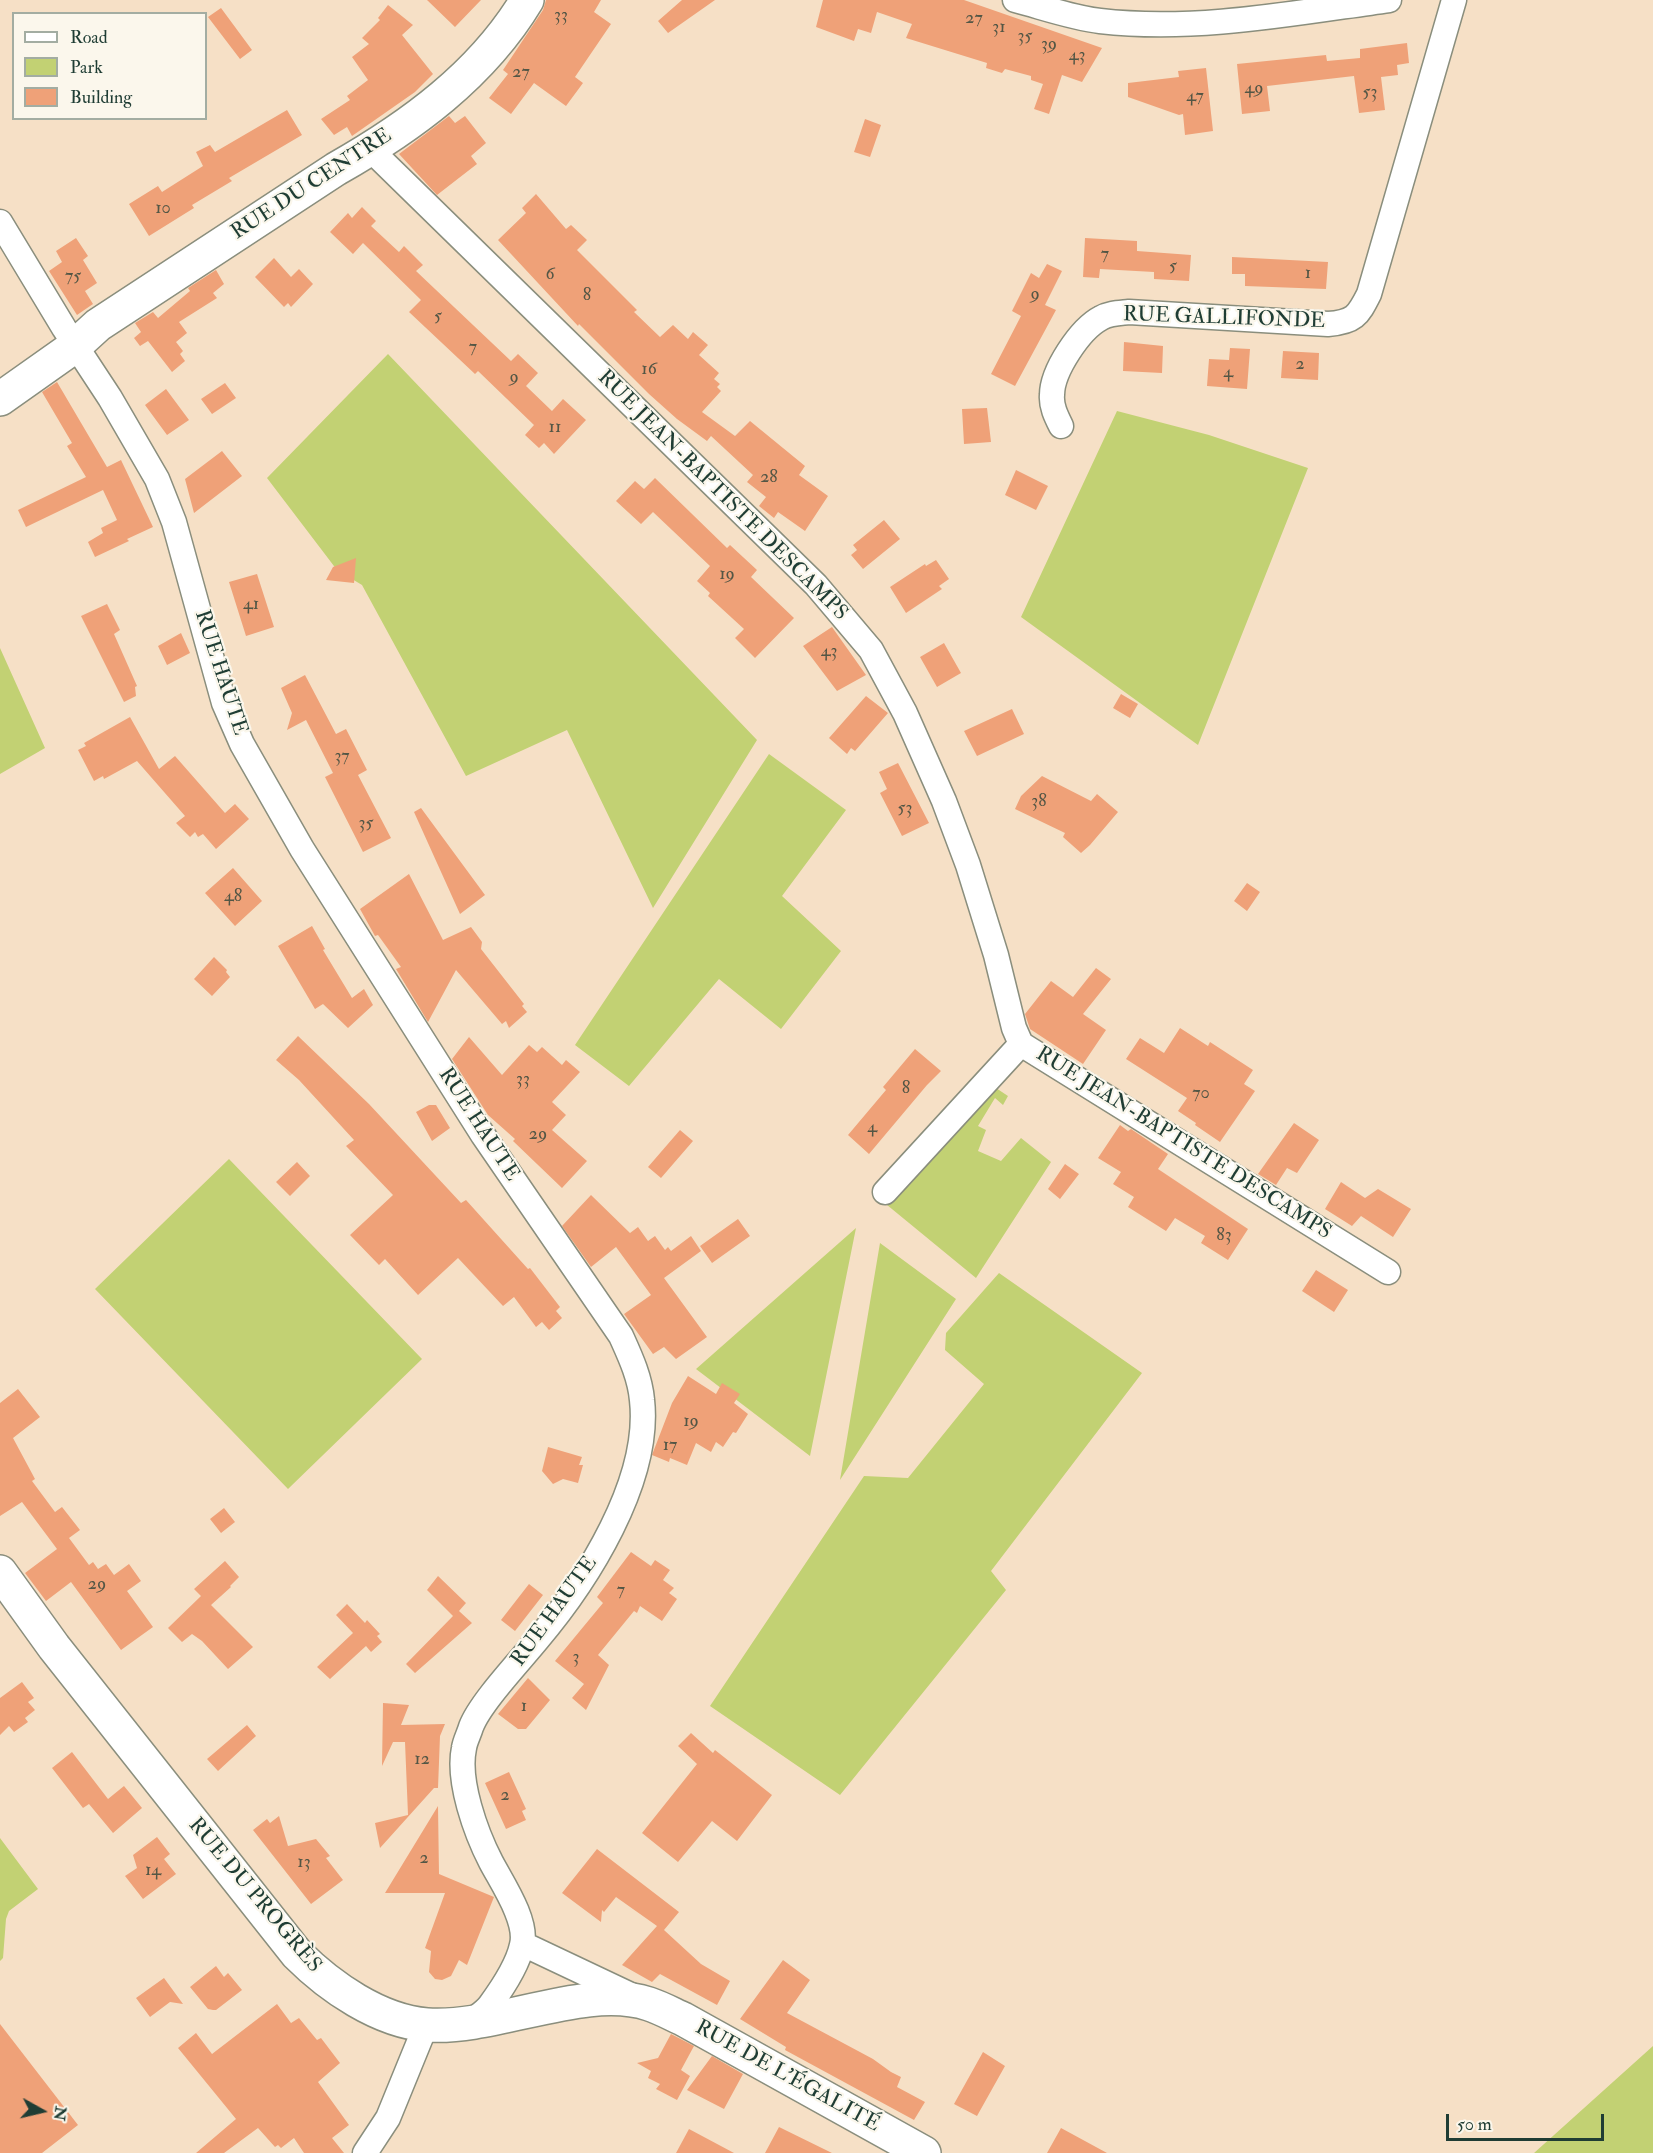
<!DOCTYPE html>
<html>
<head>
<meta charset="utf-8">
<style>
  body { margin:0 }
  #map { position:relative; width:1653px; height:2153px; overflow:hidden; background:#f6e0c6; font-family:"IM FELL Double Pica",serif }
  canvas { display:block }
  .legend { position:absolute; left:12px; top:12px; width:195px; height:108px; box-sizing:border-box; background:#fbf7ec; border:2px solid #a3ada2; margin:0; padding:8px 10px; list-style:none; font-size:18px; color:#1f3d34 }
  .legend li { display:flex; align-items:center; gap:12px; height:30px }
  .legend b { width:30px; border:2px solid #a3ada2 }
  .north { position:absolute; left:12px; top:2081px; width:60px; height:60px; -webkit-text-stroke:4px #fbf7ec; paint-order:stroke; rotate:98deg; font-size:16px; font-weight:700; line-height:24px; text-align:center; color:#1f3d34 }
  .north::after { content:''; display:block; margin:auto; width:21px; height:27px; background:#1f3d34; clip-path:polygon(50% 0,100% 100%,50% 72%,0 100%) }
  .scale { position:absolute; left:1446px; top:2114px; width:158px; height:27px; box-sizing:border-box; border:3px solid #1f3d34; border-top:0; padding-left:8px; font-size:18px; line-height:21px; white-space:nowrap; color:#1f3d34; -webkit-text-stroke:4px #fbf7ec; paint-order:stroke }
</style>
</head>
<body>
<div id="map">
<canvas width="1653" height="2153"></canvas>
<ul class="legend">
<li><b style="height:8px;background:#fff"></b>Road</li>
<li><b style="height:16px;background:#c2d173"></b>Park</li>
<li><b style="height:16px;background:#efa178"></b>Building</li>
</ul>
<div class="north">N</div>
<div class="scale">50 m</div>
</div>
<script>
const ctx = document.querySelector('canvas').getContext('2d');
ctx.lineJoin = 'round';
function fillPath(path, color) { ctx.fillStyle = color; ctx.fill(path, 'evenodd'); }
function stroke(path, color, width, dash) { ctx.strokeStyle = color; ctx.lineWidth = width; ctx.lineCap = dash ? 'butt' : 'round'; ctx.setLineDash(dash || []); ctx.stroke(path); }
function drawText(font, color, halo, rows, align = 'center') {
  ctx.font = font + ' "IM FELL Double Pica",serif'; ctx.lineWidth = 4.5; ctx.setLineDash([]); ctx.textBaseline = 'middle'; ctx.strokeStyle = halo; ctx.fillStyle = color; for (const [text, x, y, turn = 0] of rows) {
    ctx.save(); ctx.translate(x, y); ctx.rotate((+turn || 0) * Math.PI / 180); ctx.textAlign = isNaN(turn) ? turn : align; if (halo) ctx.strokeText(text, 0, 0); ctx.fillText(text, 0, 0); ctx.restore();
  }
}
fillPath(new Path2D(`
  M 388,354 L 757,740 L 653,908 L 567,730 L 466,776 L 362,585 L 337,570 L 267,478 Z
  M 1117,411 L 1209,435 L 1308,468 L 1198,745 L 1021,617 Z
  M 0,648 L 45,748 L 0,774 Z
  M 769,754 L 846,810 L 782,896 L 841,951 L 781,1029 L 719,979 L 629,1086 L 575,1045 Z
  M 987,1082 L 1008,1096 L 1003,1105 L 995,1098 L 978,1126 L 986,1130 L 978,1151 L 1001,1161 L 1021,1138 L 1051,1162 L 976,1278 L 881,1200 Z
  M 229,1159 L 422,1359 L 288,1489 L 95,1289 Z
  M 856,1228 L 810,1456 L 696,1369 Z
  M 880,1243 L 956,1299 L 840,1480 Z
  M 999,1273 L 1142,1373 L 991,1571 L 1006,1590 L 840,1795 L 710,1706 L 864,1476 L 908,1478 L 984,1384 L 945,1350 L 946,1333 Z
  M 0,1838 L 38,1889 L 9,1911 L 6,1919 L 3,1958 L 0,1961 Z
  M 1653,2046 L 1653,2153 L 1534,2153 Z`), '#c2d173');
fillPath(new Path2D(`
  M 427,0 L 481,0 L 455,27 Z
  M 546,0 L 601,0 L 594,12 L 611,24 L 575,77 L 583,83 L 566,106 L 534,83 L 511,114 L 489,98 L 508,74 L 503,70 L 543,10 Z
  M 682,0 L 715,0 L 668,33 L 658,21 Z
  M 823,0 L 964,0 L 1102,48 L 1082,82 L 1062,75 L 1049,114 L 1034,109 L 1043,84 L 1031,80 L 1031,76 L 1005,69 L 1002,73 L 986,68 L 987,63 L 906,38 L 912,24 L 877,12 L 871,33 L 858,29 L 854,41 L 816,27 Z
  M 388,5 L 413,25 L 402,35 L 433,74 L 415,92 L 352,136 L 347,127 L 334,135 L 321,119 L 350,100 L 347,96 L 368,80 L 352,57 L 369,44 L 362,38 L 380,20 L 378,18 Z
  M 221,8 L 252,50 L 240,59 L 208,17 Z
  M 1407,43 L 1409,63 L 1397,65 L 1398,75 L 1381,77 L 1385,110 L 1359,113 L 1354,76 L 1267,86 L 1270,111 L 1242,114 L 1237,64 L 1326,55 L 1327,61 L 1360,58 L 1360,49 Z
  M 1206,68 L 1213,131 L 1185,135 L 1183,114 L 1179,115 L 1128,97 L 1128,83 L 1179,77 L 1178,71 Z
  M 287,110 L 302,135 L 229,178 L 232,181 L 192,205 L 194,208 L 149,236 L 129,204 L 158,186 L 162,192 L 203,166 L 196,152 L 210,145 L 215,152 Z
  M 449,116 L 455,123 L 465,116 L 486,143 L 471,156 L 477,164 L 437,195 L 399,154 Z
  M 865,119 L 881,125 L 870,157 L 854,152 Z
  M 536,194 L 566,229 L 571,225 L 587,240 L 577,250 L 637,310 L 634,312 L 660,337 L 673,325 L 688,339 L 693,332 L 708,345 L 699,355 L 719,373 L 714,379 L 720,384 L 717,387 L 721,391 L 702,412 L 735,436 L 750,421 L 805,466 L 799,475 L 828,496 L 805,531 L 778,512 L 774,518 L 759,506 L 766,497 L 747,482 L 753,475 L 711,436 L 707,441 L 677,419 L 649,394 L 579,324 L 578,326 L 498,240 L 526,213 L 522,208 Z
  M 362,207 L 376,221 L 371,226 L 399,252 L 404,246 L 423,265 L 416,271 L 511,361 L 518,354 L 538,373 L 526,386 L 552,411 L 563,399 L 586,420 L 554,454 L 544,443 L 539,448 L 525,435 L 534,425 L 478,371 L 475,374 L 409,312 L 421,300 L 363,243 L 353,254 L 330,232 L 348,213 L 352,218 Z
  M 76,238 L 88,256 L 83,260 L 97,283 L 85,291 L 93,304 L 77,315 L 49,271 L 62,262 L 56,251 Z
  M 1085,238 L 1137,241 L 1137,251 L 1191,255 L 1189,281 L 1154,279 L 1154,272 L 1100,269 L 1099,278 L 1083,277 Z
  M 1232,257 L 1328,262 L 1326,289 L 1245,286 L 1245,274 L 1232,274 Z
  M 274,258 L 291,277 L 299,269 L 313,284 L 291,307 L 288,303 L 284,307 L 255,277 Z
  M 1047,264 L 1062,271 L 1045,305 L 1056,310 L 1015,386 L 991,374 L 1021,316 L 1012,311 L 1031,273 L 1039,278 Z
  M 216,270 L 224,284 L 213,293 L 217,298 L 179,322 L 187,333 L 176,342 L 183,351 L 180,354 L 185,361 L 172,372 L 148,341 L 140,346 L 134,338 L 141,332 L 135,323 L 153,312 L 158,318 L 190,291 L 188,288 Z
  M 1124,342 L 1163,346 L 1162,373 L 1123,371 Z
  M 1230,348 L 1250,349 L 1247,389 L 1207,386 L 1209,359 L 1229,360 Z
  M 1283,351 L 1319,353 L 1318,380 L 1281,378 Z
  M 57,382 L 107,467 L 121,460 L 153,527 L 127,539 L 129,541 L 95,557 L 88,542 L 103,533 L 101,528 L 117,520 L 103,490 L 26,527 L 18,510 L 86,477 L 67,446 L 72,443 L 42,392 Z
  M 225,383 L 236,398 L 212,414 L 201,399 Z
  M 166,389 L 189,420 L 167,435 L 145,405 Z
  M 987,408 L 991,442 L 964,444 L 962,409 Z
  M 222,451 L 242,476 L 194,513 L 185,479 Z
  M 1016,470 L 1048,486 L 1036,510 L 1005,495 Z
  M 655,478 L 727,548 L 730,545 L 757,570 L 751,577 L 794,618 L 755,658 L 735,638 L 744,629 L 708,596 L 710,593 L 697,581 L 710,566 L 653,512 L 641,524 L 616,501 L 635,481 L 644,489 Z
  M 884,520 L 900,539 L 863,569 L 851,555 L 857,550 L 853,545 Z
  M 356,558 L 354,583 L 326,580 L 333,567 Z
  M 936,560 L 949,579 L 939,586 L 942,589 L 906,613 L 890,587 L 925,564 L 926,566 Z
  M 257,574 L 274,627 L 246,636 L 229,582 Z
  M 107,604 L 120,630 L 114,634 L 137,686 L 135,687 L 136,696 L 124,702 L 81,616 Z
  M 832,627 L 866,675 L 837,691 L 803,646 Z
  M 181,633 L 190,653 L 167,665 L 158,646 Z
  M 944,643 L 961,673 L 937,687 L 920,657 Z
  M 305,675 L 336,734 L 346,729 L 367,770 L 358,775 L 391,838 L 363,852 L 325,777 L 333,773 L 306,720 L 287,730 L 292,713 L 281,688 Z
  M 1121,694 L 1138,704 L 1130,718 L 1113,708 Z
  M 866,696 L 888,713 L 855,751 L 851,748 L 847,754 L 829,738 Z
  M 1012,709 L 1024,734 L 977,756 L 964,731 Z
  M 130,717 L 159,769 L 175,756 L 225,813 L 235,804 L 249,819 L 216,849 L 203,834 L 198,837 L 195,832 L 190,837 L 176,823 L 185,816 L 137,761 L 104,779 L 103,776 L 94,781 L 78,750 L 86,746 L 84,743 Z
  M 898,763 L 929,823 L 902,836 L 880,793 L 887,789 L 879,772 Z
  M 1042,776 L 1091,801 L 1097,794 L 1118,812 L 1090,845 L 1081,853 L 1063,837 L 1065,833 L 1015,809 L 1021,796 Z
  M 421,808 L 485,895 L 460,914 L 414,812 Z
  M 233,868 L 262,901 L 235,926 L 205,893 Z
  M 409,874 L 443,940 L 471,927 L 482,942 L 481,949 L 524,1004 L 522,1006 L 527,1012 L 509,1028 L 506,1021 L 502,1024 L 456,970 L 428,1022 L 396,969 L 401,967 L 378,935 L 375,936 L 360,909 Z
  M 1247,883 L 1260,892 L 1247,911 L 1234,901 Z
  M 312,926 L 325,949 L 323,950 L 352,998 L 364,989 L 373,1005 L 348,1028 L 323,1004 L 315,1009 L 278,946 Z
  M 214,957 L 227,970 L 226,972 L 230,977 L 212,996 L 194,979 Z
  M 1096,968 L 1111,979 L 1083,1014 L 1106,1030 L 1083,1064 L 1030,1029 L 1025,1014 L 1051,981 L 1073,997 Z
  M 1180,1028 L 1208,1046 L 1210,1042 L 1253,1070 L 1244,1084 L 1255,1091 L 1220,1142 L 1195,1125 L 1196,1123 L 1178,1111 L 1187,1098 L 1126,1059 L 1140,1038 L 1164,1053 Z
  M 298,1036 L 369,1104 L 461,1203 L 466,1200 L 528,1269 L 530,1268 L 560,1307 L 556,1311 L 562,1318 L 549,1330 L 542,1322 L 536,1327 L 514,1297 L 503,1306 L 458,1258 L 418,1295 L 385,1259 L 379,1265 L 350,1235 L 393,1195 L 346,1146 L 354,1140 L 299,1080 L 276,1060 Z
  M 469,1037 L 502,1075 L 529,1045 L 537,1052 L 542,1047 L 562,1065 L 566,1060 L 580,1072 L 552,1102 L 566,1115 L 552,1130 L 587,1161 L 562,1188 L 513,1141 L 515,1139 L 488,1115 L 452,1059 Z
  M 915,1049 L 941,1071 L 927,1085 L 869,1154 L 848,1135 L 886,1090 L 883,1087 Z
  M 429,1105 L 436,1105 L 450,1128 L 432,1141 L 416,1112 Z
  M 1294,1123 L 1319,1140 L 1297,1173 L 1287,1168 L 1276,1185 L 1258,1174 Z
  M 1120,1125 L 1128,1131 L 1131,1129 L 1168,1154 L 1158,1169 L 1248,1229 L 1228,1260 L 1201,1243 L 1205,1236 L 1175,1218 L 1166,1231 L 1128,1207 L 1134,1197 L 1113,1184 L 1121,1172 L 1098,1158 Z
  M 680,1130 L 693,1141 L 661,1178 L 648,1167 Z
  M 297,1162 L 310,1176 L 290,1196 L 276,1182 Z
  M 1065,1164 L 1079,1174 L 1060,1199 L 1048,1189 Z
  M 1341,1182 L 1365,1198 L 1378,1189 L 1411,1209 L 1393,1237 L 1361,1216 L 1352,1226 L 1325,1209 Z
  M 591,1195 L 630,1233 L 638,1227 L 648,1241 L 655,1236 L 665,1250 L 668,1247 L 671,1251 L 691,1236 L 701,1251 L 664,1278 L 707,1337 L 676,1359 L 664,1347 L 653,1354 L 624,1314 L 651,1295 L 616,1247 L 591,1267 L 562,1226 Z
  M 738,1219 L 750,1236 L 712,1263 L 700,1246 Z
  M 1316,1270 L 1348,1290 L 1334,1312 L 1302,1291 Z
  M 688,1376 L 716,1394 L 722,1383 L 740,1394 L 734,1403 L 748,1414 L 736,1433 L 733,1432 L 723,1447 L 716,1442 L 711,1452 L 696,1443 L 687,1465 L 670,1458 L 669,1462 L 652,1455 L 672,1403 Z
  M 18,1389 L 40,1417 L 13,1438 L 35,1479 L 32,1481 L 55,1512 L 62,1507 L 80,1530 L 69,1538 L 89,1565 L 93,1562 L 98,1569 L 106,1564 L 114,1575 L 129,1564 L 141,1581 L 127,1591 L 153,1627 L 121,1650 L 71,1582 L 46,1601 L 25,1573 L 57,1549 L 22,1502 L 0,1516 L 0,1403 Z
  M 548,1447 L 582,1457 L 579,1465 L 583,1465 L 578,1483 L 563,1479 L 553,1484 L 542,1471 Z
  M 224,1508 L 235,1522 L 221,1533 L 210,1519 Z
  M 631,1552 L 651,1566 L 655,1560 L 670,1570 L 663,1580 L 674,1588 L 669,1593 L 677,1599 L 662,1621 L 640,1606 L 637,1613 L 634,1611 L 598,1655 L 609,1665 L 586,1710 L 572,1698 L 584,1684 L 555,1661 L 603,1603 L 597,1597 Z
  M 225,1561 L 239,1577 L 230,1586 L 231,1587 L 211,1605 L 253,1647 L 228,1669 L 202,1641 L 192,1634 L 182,1642 L 168,1628 L 201,1596 L 194,1589 Z
  M 438,1576 L 466,1603 L 459,1611 L 472,1623 L 415,1673 L 406,1664 L 453,1616 L 427,1590 Z
  M 529,1584 L 543,1595 L 515,1631 L 501,1620 Z
  M 347,1604 L 365,1623 L 367,1620 L 380,1634 L 377,1636 L 382,1642 L 371,1652 L 366,1646 L 330,1679 L 317,1667 L 353,1633 L 336,1615 Z
  M 528,1678 L 550,1700 L 526,1729 L 518,1729 L 498,1714 Z
  M 22,1682 L 34,1698 L 28,1702 L 35,1710 L 25,1718 L 28,1722 L 14,1732 L 9,1726 L 0,1735 L 0,1698 Z
  M 383,1703 L 409,1705 L 401,1725 L 445,1724 L 440,1736 L 438,1788 L 434,1788 L 380,1848 L 375,1823 L 408,1815 L 405,1742 L 393,1742 L 382,1766 Z
  M 247,1725 L 256,1736 L 218,1771 L 207,1759 Z
  M 691,1733 L 713,1753 L 715,1750 L 772,1795 L 737,1841 L 712,1821 L 678,1862 L 642,1833 L 697,1764 L 678,1746 Z
  M 72,1752 L 108,1799 L 124,1786 L 142,1808 L 113,1833 L 89,1804 L 83,1808 L 52,1768 Z
  M 509,1772 L 526,1809 L 522,1811 L 526,1820 L 506,1829 L 485,1783 Z
  M 438,1806 L 439,1874 L 494,1897 L 467,1965 L 459,1960 L 451,1976 L 442,1980 L 435,1979 L 429,1972 L 431,1951 L 425,1948 L 445,1893 L 385,1893 Z
  M 279,1816 L 288,1846 L 316,1839 L 330,1856 L 326,1858 L 343,1880 L 311,1904 L 253,1830 L 267,1819 L 270,1823 Z
  M 157,1837 L 170,1854 L 164,1859 L 176,1874 L 143,1899 L 125,1876 L 137,1868 L 133,1855 Z
  M 597,1849 L 679,1912 L 664,1930 L 701,1964 L 730,1981 L 717,2005 L 660,1974 L 652,1982 L 622,1965 L 657,1926 L 616,1897 L 604,1912 L 602,1910 L 601,1922 L 562,1893 Z
  M 783,1960 L 810,1980 L 787,2013 L 873,2059 L 891,2072 L 901,2077 L 897,2087 L 925,2102 L 914,2120 L 785,2050 L 786,2047 L 740,2019 Z
  M 216,1966 L 224,1977 L 228,1973 L 242,1990 L 216,2010 L 213,2010 L 208,2009 L 190,1987 Z
  M 164,1978 L 183,2004 L 170,2002 L 150,2017 L 136,1998 Z
  M 277,2004 L 291,2023 L 299,2018 L 317,2040 L 321,2038 L 340,2063 L 318,2082 L 349,2125 L 332,2138 L 344,2153 L 304,2153 L 294,2138 L 281,2148 L 278,2145 L 275,2147 L 258,2128 L 224,2153 L 196,2153 L 236,2119 L 178,2048 L 196,2033 L 212,2054 Z
  M 0,2024 L 78,2125 L 42,2153 L 0,2153 Z
  M 671,2034 L 694,2046 L 681,2070 L 690,2076 L 677,2100 L 656,2089 L 660,2084 L 648,2078 L 651,2071 L 637,2063 L 658,2058 Z
  M 983,2052 L 1005,2066 L 977,2116 L 954,2104 Z
  M 712,2056 L 743,2074 L 724,2109 L 687,2090 Z
  M 779,2127 L 832,2153 L 765,2153 Z
  M 1061,2128 L 1107,2153 L 1047,2153 Z
  M 689,2129 L 734,2153 L 676,2153 Z`), '#efa178');
const street = new Path2D(`
  M 1015,0 C 1042,7 1073,18 1100,21 C 1196,32 1294,13 1389,0
  M 370,149 L 816,585 L 871,650 L 905,713 L 944,801 L 968,865 L 996,955 L 1014,1028 L 1021,1044 L 1388,1272
  M 0,222 L 64,328 L 110,398 L 157,479 L 174,522 L 224,703 L 242,744 L 302,849 L 483,1135 L 621,1336 C 630,1356 640,1377 642,1400 C 651,1481 587,1581 537,1640 C 520,1661 480,1703 471,1727 C 469,1734 465,1741 464,1748 C 457,1781 476,1833 491,1862 C 502,1883 528,1921 522,1945 C 518,1964 501,1990 490,2005 C 485,2012 476,2017 469,2023
  M 1061,426 C 1056,416 1051,406 1052,395 C 1052,371 1080,329 1101,318 C 1109,313 1120,313 1129,312 L 1328,324 C 1354,322 1358,316 1369,294 L 1454,0
  M 885,1192 L 1021,1044
  M 523,1944 L 635,1997
  M 365,2153 L 388,2118 L 426,2025`);
const secondary = new Path2D(`
  M 0,399 L 75,346 L 98,325 L 336,169 C 410,127 482,75 527,0
  M 0,1572 L 54,1647 L 297,1954 C 330,1987 379,2021 427,2025 C 496,2030 585,1983 649,2004 C 661,2008 672,2014 683,2019 L 924,2153`);
stroke(street, '#8a8e7d', 27);
stroke(secondary, '#8a8e7d', 36);
stroke(street, '#fff', 24);
stroke(secondary, '#fff', 33);
drawText('18px', '#535645', null, [
  ["33",561,16],
  ["27",974,19],
  ["31",999,28],
  ["35",1025,37],
  ["39",1049,45],
  ["43",1077,56],
  ["27",521,73],
  ["49",1254,89],
  ["53",1370,93],
  ["47",1195,97],
  ["10",163,209],
  ["7",1105,255],
  ["5",1173,267],
  ["1",1308,274],
  ["6",550,275],
  ["75",73,277],
  ["9",1035,295],
  ["8",587,296],
  ["5",438,317],
  ["7",473,348],
  ["2",1300,365],
  ["16",649,370],
  ["4",1228,373],
  ["9",514,378],
  ["11",555,428],
  ["28",769,478],
  ["19",727,575],
  ["41",251,605],
  ["43",829,652],
  ["37",342,757],
  ["38",1039,802],
  ["53",905,809],
  ["35",366,824],
  ["48",233,897],
  ["33",523,1080],
  ["8",906,1089],
  ["70",1201,1094],
  ["4",872,1128],
  ["29",538,1135],
  ["83",1224,1236],
  ["19",691,1422],
  ["17",670,1446],
  ["29",97,1585],
  ["7",621,1591],
  ["3",576,1658],
  ["1",524,1707],
  ["12",422,1760],
  ["2",505,1796],
  ["2",424,1859],
  ["13",304,1863],
  ["14",153,1871]
]);
drawText('21px', '#1f3d34', '#fbf7ec', [
  ["RUE DU CENTRE",312,185,-33],
  ["RUE GALLIFONDE",1224,319,2],
  ["RUE JEAN-BAPTISTE DESCAMPS",722,496,45],
  ["RUE HAUTE",220,673,72],
  ["RUE HAUTE",478,1125,57],
  ["RUE JEAN-BAPTISTE DESCAMPS",1183,1144,32],
  ["RUE HAUTE",555,1612,-54],
  ["RUE DU PROGRÈS",254,1896,50],
  ["RUE DE L'ÉGALITÉ",787,2077,29]
]);
</script>
</body>
</html>
